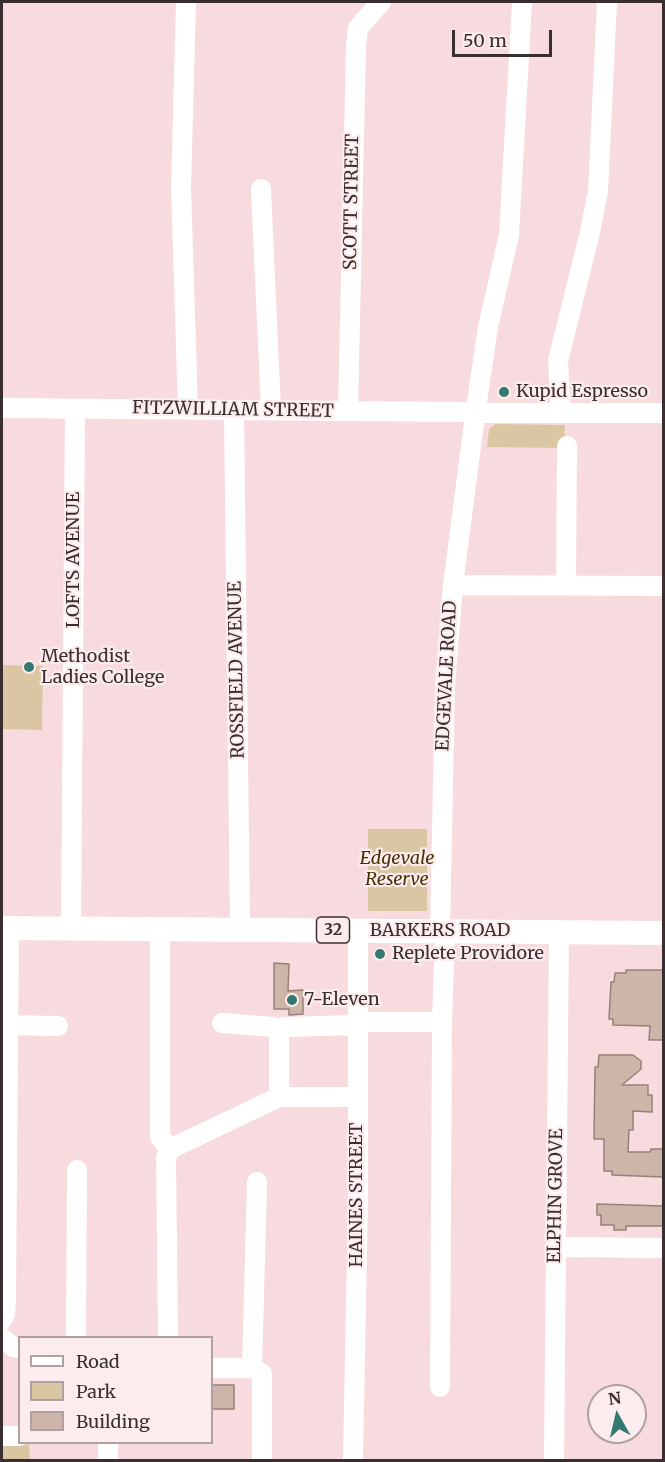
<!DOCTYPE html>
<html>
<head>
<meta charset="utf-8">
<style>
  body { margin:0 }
  #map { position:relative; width:665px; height:1462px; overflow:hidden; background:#f8dbde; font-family:Merriweather,serif }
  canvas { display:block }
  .frame { position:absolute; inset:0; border:3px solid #3a2f30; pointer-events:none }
  .legend { position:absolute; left:18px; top:1336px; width:195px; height:108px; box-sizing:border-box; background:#fdeced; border:2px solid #afa0a1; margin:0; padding:8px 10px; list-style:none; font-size:18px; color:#3a2f30 }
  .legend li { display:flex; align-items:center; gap:12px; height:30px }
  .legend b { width:30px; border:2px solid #afa0a1 }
  .north { position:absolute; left:587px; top:1384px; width:60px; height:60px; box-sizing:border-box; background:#fdeced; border:2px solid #afa0a1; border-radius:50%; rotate:352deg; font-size:16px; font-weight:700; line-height:24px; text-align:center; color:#3a2f30 }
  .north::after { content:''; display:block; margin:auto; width:21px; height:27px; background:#34796f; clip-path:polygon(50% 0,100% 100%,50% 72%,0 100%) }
  .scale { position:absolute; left:452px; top:30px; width:100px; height:27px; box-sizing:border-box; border:3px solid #3a2f30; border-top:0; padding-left:8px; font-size:18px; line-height:21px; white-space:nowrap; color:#3a2f30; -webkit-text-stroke:4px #fdeced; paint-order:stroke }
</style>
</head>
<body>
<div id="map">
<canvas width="665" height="1462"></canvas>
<div class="frame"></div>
<ul class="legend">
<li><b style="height:8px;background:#fff"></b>Road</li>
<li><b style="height:16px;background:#dbc6a4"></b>Park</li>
<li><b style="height:16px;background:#cdb5aa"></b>Building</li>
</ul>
<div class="north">N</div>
<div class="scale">50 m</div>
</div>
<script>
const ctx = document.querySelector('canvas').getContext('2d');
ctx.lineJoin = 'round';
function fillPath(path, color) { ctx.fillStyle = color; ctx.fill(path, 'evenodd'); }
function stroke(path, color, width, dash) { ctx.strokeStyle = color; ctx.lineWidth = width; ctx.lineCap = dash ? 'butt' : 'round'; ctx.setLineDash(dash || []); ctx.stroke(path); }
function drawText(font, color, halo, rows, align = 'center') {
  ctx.font = font + ' Merriweather,serif'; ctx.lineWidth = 4.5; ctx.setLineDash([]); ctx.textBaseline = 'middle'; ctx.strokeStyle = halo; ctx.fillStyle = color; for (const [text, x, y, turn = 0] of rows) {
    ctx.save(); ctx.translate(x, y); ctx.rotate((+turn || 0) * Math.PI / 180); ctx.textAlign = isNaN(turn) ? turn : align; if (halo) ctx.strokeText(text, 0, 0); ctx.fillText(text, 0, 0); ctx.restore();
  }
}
fillPath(new Path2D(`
  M 495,424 L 565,425 L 564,448 L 487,447 L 489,429 Z
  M 2,665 L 43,666 L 42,730 L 2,729 Z
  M 368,829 L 427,829 L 427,911 L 368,911 Z
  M 2,1443 L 29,1444 L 30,1460 L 2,1460 Z`), '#dbc6a4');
const building = new Path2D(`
  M 274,963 L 289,964 L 288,991 L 303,990 L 303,1014 L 289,1015 L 289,1009 L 274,1009 Z
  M 626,970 L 663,970 L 663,1040 L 649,1040 L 650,1026 L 613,1025 L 613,1019 L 609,1019 L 611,982 L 614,982 L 615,973 L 626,973 Z
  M 599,1055 L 633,1055 L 641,1061 L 641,1069 L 622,1085 L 648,1085 L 648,1095 L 652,1095 L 652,1112 L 633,1111 L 633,1130 L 629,1130 L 628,1152 L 650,1152 L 651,1149 L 663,1149 L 663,1177 L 612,1175 L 612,1171 L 604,1171 L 604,1139 L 594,1139 L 595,1067 L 598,1067 Z
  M 597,1204 L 663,1206 L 663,1226 L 626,1226 L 626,1230 L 614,1230 L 614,1225 L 601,1225 L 601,1215 L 597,1215 Z
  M 212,1385 L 234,1385 L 234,1409 L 212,1409 Z`);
fillPath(building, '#cdb5aa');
stroke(building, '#988177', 1.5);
stroke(new Path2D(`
  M 186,2 L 181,188 L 188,409
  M 261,189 L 271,410
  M 477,402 L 488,327 L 509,235 L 522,2
  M 2,408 L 465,412
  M 234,410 L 240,930
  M 348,411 L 356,47 L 358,28 L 381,2
  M 486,413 L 664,413
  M 561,413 L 558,361 L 590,232 L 598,191 L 607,2
  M 453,585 L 664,586
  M 566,585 L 567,446
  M 71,928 L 75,409
  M 160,929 L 160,1137 L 170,1149
  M 440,931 L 445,686 L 453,585 L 474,423
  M 359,1022 L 442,1022
  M 222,1023 L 273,1027 L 279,1032
  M 2,1025 L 58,1026
  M 279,1097 L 279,1032 L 284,1027 L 357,1025
  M 555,1247 L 664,1248
  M 2,1320 L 5,1314 L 6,1300 L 9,928
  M 2,1338 L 13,1347 L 20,1348
  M 76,1338 L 77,1170
  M 168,1338 L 166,1157 L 170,1149 L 279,1097 L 357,1097
  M 212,1368 L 252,1368 L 257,1370 L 262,1374 L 262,1460
  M 252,1368 L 257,1182
  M 440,1387 L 442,1022 L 445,931
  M 2,1436 L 20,1436
  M 108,1460 L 108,1442
  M 353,1460 L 358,1198 L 358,930
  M 554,1460 L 559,932`), '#fff', 20);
stroke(new Path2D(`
  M 2,928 L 664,933`), '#fff', 24);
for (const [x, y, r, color] of [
  [504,392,6,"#34796f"],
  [29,667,6,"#34796f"],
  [380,954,6,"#34796f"],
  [292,1000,6,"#34796f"]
]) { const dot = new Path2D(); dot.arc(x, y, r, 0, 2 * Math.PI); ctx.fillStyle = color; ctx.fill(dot); stroke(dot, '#fdeced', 2); }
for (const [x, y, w] of [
  [333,930,33]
]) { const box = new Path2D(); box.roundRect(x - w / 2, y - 13, w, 26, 4.5); ctx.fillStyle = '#fdeced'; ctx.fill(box); stroke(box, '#3a2f30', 1.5); }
drawText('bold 16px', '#3a2f30', null, [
  ["32",333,930]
]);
drawText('18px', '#3a2f30', '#fdeced', [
  ["SCOTT STREET",352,202,-89],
  ["FITZWILLIAM STREET",233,410,1],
  ["LOFTS AVENUE",74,560,-90],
  ["ROSSFIELD AVENUE",237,670,-91],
  ["EDGEVALE ROAD",447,676,-87],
  ["BARKERS ROAD",440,931],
  ["HAINES STREET",357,1195,-90],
  ["ELPHIN GROVE",556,1196,-89]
]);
drawText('18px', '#3a2f30', '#fdeced', [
  ["Kupid Espresso",516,392],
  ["Methodist",41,657],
  ["Ladies College",41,678],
  ["Replete Providore",392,954],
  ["7-Eleven",304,1000]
], 'left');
drawText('italic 18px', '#473106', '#fdeced', [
  ["Edgevale",397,859],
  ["Reserve",397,880]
]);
</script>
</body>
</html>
